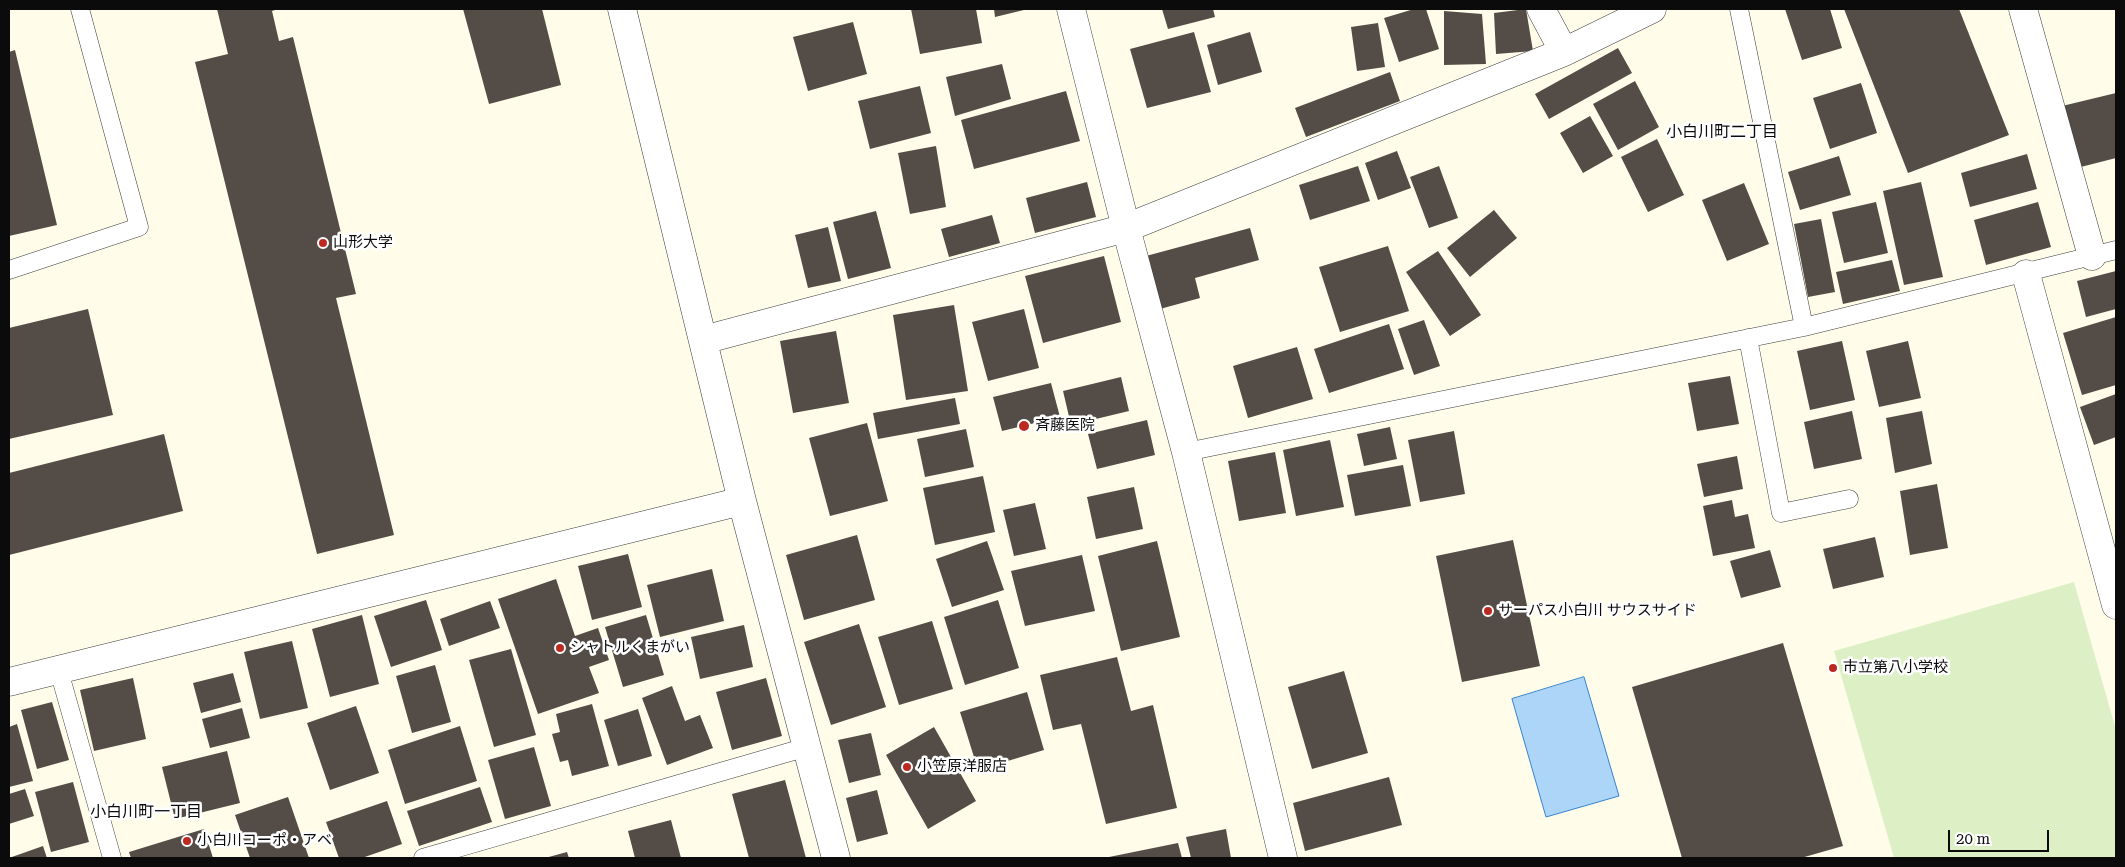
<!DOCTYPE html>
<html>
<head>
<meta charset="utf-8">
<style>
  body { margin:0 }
  #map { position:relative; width:2125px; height:867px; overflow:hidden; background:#fffde9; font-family:"Roboto Serif",serif }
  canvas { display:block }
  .frame { position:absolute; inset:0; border:10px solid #0b0b0b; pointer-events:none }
  .scale { position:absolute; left:1948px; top:830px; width:101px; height:22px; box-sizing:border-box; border:2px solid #0b0b0b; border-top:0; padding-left:6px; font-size:15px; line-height:18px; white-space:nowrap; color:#0b0b0b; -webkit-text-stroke:4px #fff; paint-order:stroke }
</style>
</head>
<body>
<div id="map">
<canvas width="2125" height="867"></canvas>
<div class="frame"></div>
<div class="scale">20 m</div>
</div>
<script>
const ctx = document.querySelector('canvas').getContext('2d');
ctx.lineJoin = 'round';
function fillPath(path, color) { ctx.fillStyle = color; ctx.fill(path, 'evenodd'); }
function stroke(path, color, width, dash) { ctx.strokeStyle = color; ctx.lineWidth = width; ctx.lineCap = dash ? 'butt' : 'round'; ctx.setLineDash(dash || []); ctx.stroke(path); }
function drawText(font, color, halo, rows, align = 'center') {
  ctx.font = font + ' "Roboto Serif","Noto Sans JP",serif'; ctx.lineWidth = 5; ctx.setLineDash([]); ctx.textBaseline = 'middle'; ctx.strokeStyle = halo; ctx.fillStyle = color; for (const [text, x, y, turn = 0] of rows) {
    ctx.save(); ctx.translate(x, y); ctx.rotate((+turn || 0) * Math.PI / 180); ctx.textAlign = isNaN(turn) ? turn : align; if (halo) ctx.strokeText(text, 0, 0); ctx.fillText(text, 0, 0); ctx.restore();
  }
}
fillPath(new Path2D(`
  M 2074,582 L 2116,730 L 2116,858 L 1894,858 L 1834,651 Z`), '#ddf0c5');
const water = new Path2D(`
  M 1584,677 L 1619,796 L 1546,817 L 1512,699 Z`);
fillPath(water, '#add5f7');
stroke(water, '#3483ce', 1);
fillPath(new Path2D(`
  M 217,9 L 278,9 L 272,11 L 279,41 L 293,37 L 356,294 L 336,298 L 394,535 L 317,554 L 195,62 L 228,54 Z
  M 463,9 L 542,9 L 561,85 L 489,104 Z
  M 911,9 L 976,9 L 982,43 L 920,54 Z
  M 994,9 L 1028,9 L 995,17 Z
  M 1162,9 L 1213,9 L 1215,17 L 1168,29 Z
  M 1414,9 L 1426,9 L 1439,49 L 1399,62 L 1384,18 Z
  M 1526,9 L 1533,51 L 1496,54 L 1494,13 Z
  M 1785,9 L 1830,9 L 1842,48 L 1802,60 Z
  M 1844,9 L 1959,9 L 2009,135 L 1908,173 Z
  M 1444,11 L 1482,14 L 1486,64 L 1444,65 Z
  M 853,22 L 867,74 L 808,91 L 793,37 Z
  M 1378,23 L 1385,67 L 1357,71 L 1351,27 Z
  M 1194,32 L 1211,92 L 1147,108 L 1130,49 Z
  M 1250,32 L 1262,72 L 1218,85 L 1207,45 Z
  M 1618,48 L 1632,73 L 1549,119 L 1535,94 Z
  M 15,50 L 57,225 L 9,236 L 9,52 Z
  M 1002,64 L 1011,99 L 955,116 L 946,77 Z
  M 1390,72 L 1400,101 L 1306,137 L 1295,108 Z
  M 1635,81 L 1659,127 L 1618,150 L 1593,104 Z
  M 1861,83 L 1877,133 L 1830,149 L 1813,98 Z
  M 920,86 L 931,133 L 870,149 L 858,101 Z
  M 1066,91 L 1080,141 L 974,169 L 961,120 Z
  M 2116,93 L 2116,158 L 2073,169 L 2058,107 Z
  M 1590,116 L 1613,156 L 1583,173 L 1560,133 Z
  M 1657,139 L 1684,195 L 1648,212 L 1621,157 Z
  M 936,146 L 946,207 L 910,214 L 898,153 Z
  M 1397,151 L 1411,188 L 1378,200 L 1365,163 Z
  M 2027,154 L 2037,189 L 1970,207 L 1961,173 Z
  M 1839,156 L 1851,195 L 1800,210 L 1788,172 Z
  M 1358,166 L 1370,201 L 1310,220 L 1299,185 Z
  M 1439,166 L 1458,218 L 1429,228 L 1410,177 Z
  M 1087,182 L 1096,217 L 1035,233 L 1026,198 Z
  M 1921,182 L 1943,277 L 1904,285 L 1883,191 Z
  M 1744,183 L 1769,244 L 1727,261 L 1702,200 Z
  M 1876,202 L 1888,253 L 1844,263 L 1832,212 Z
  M 2038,202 L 2051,247 L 1986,265 L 1974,220 Z
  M 1494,210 L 1517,238 L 1470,277 L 1447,248 Z
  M 876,211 L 891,268 L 848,279 L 833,222 Z
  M 992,215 L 1000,243 L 949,257 L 941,229 Z
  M 1821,219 L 1835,292 L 1808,297 L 1794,224 Z
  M 828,227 L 841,281 L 808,288 L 795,235 Z
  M 1250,228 L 1259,260 L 1195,278 L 1200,298 L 1160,309 L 1146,256 Z
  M 1388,246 L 1409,311 L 1340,332 L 1319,267 Z
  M 1438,251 L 1481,315 L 1450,336 L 1406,272 Z
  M 1104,256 L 1121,322 L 1043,343 L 1025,276 Z
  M 1892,260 L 1900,291 L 1843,304 L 1836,272 Z
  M 2116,271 L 2116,309 L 2086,317 L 2077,281 Z
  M 954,305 L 968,391 L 906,400 L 893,315 Z
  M 88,309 L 113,415 L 9,439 L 9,328 Z
  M 1024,309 L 1039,368 L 988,381 L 972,322 Z
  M 2116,317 L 2116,385 L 2082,395 L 2063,333 Z
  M 1424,320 L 1440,366 L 1414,375 L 1398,329 Z
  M 1389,324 L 1404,369 L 1329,393 L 1314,349 Z
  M 836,331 L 849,403 L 793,413 L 780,341 Z
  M 1842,341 L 1855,400 L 1810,410 L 1797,351 Z
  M 1908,341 L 1921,398 L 1879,407 L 1866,351 Z
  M 1297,347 L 1313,399 L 1248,418 L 1233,366 Z
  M 1730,376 L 1739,424 L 1697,431 L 1688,383 Z
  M 1121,377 L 1129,411 L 1071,425 L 1063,391 Z
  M 1051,383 L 1060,417 L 1002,431 L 993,397 Z
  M 2116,394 L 2116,437 L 2094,445 L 2080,407 Z
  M 955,398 L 960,424 L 878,439 L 873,413 Z
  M 1852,411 L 1862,459 L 1814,469 L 1804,422 Z
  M 1922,411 L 1932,464 L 1895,473 L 1886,418 Z
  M 1147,420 L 1155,455 L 1097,469 L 1088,434 Z
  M 867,423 L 888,501 L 830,516 L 809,438 Z
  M 1390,427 L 1397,459 L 1364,466 L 1357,434 Z
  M 966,429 L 974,467 L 925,477 L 917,439 Z
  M 1454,431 L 1465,494 L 1420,502 L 1408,440 Z
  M 164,434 L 183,511 L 9,555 L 9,473 Z
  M 1330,440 L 1344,507 L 1296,516 L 1283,450 Z
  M 1275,452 L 1286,513 L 1239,521 L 1228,461 Z
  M 1737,456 L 1743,489 L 1704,497 L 1697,464 Z
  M 1403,465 L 1411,506 L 1355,516 L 1347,475 Z
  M 983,476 L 995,532 L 935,545 L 923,488 Z
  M 1937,484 L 1948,548 L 1910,555 L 1900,491 Z
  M 1134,487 L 1143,529 L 1096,539 L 1087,497 Z
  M 1732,500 L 1735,517 L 1748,514 L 1755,548 L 1713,556 L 1703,506 Z
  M 1035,503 L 1046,549 L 1014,556 L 1003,510 Z
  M 857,535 L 875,600 L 804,620 L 786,555 Z
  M 1875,537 L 1884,577 L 1833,589 L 1823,549 Z
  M 1513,540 L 1540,666 L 1462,682 L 1436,556 Z
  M 987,541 L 1004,590 L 952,607 L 936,559 Z
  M 1157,541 L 1180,637 L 1121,651 L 1098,556 Z
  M 1770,550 L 1781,587 L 1741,598 L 1730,561 Z
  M 628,554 L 642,607 L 592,620 L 578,566 Z
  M 1082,555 L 1095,611 L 1025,626 L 1011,571 Z
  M 712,569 L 724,621 L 660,637 L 647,585 Z
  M 556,579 L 575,636 L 598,628 L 609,660 L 589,667 L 599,693 L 538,714 L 498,599 Z
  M 426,600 L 442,650 L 391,667 L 374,616 Z
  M 998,600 L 1019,668 L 965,685 L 944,617 Z
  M 490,601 L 500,628 L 449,646 L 440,619 Z
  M 362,615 L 379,684 L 330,697 L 312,629 Z
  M 646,615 L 664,675 L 623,687 L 605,627 Z
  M 932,621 L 953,689 L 899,705 L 878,637 Z
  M 859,624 L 886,707 L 831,725 L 804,642 Z
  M 744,625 L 753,667 L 700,679 L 691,637 Z
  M 292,641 L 308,708 L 260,719 L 244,652 Z
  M 1783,643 L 1843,846 L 1801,858 L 1682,858 L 1632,687 Z
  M 511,649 L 536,735 L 494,747 L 469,660 Z
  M 1117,657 L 1131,711 L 1153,705 L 1177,808 L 1106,824 L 1081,724 L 1053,730 L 1040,675 Z
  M 435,665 L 451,722 L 412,733 L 396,676 Z
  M 1344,671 L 1368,753 L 1312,769 L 1288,687 Z
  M 233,673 L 241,702 L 201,713 L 193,683 Z
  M 133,678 L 146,739 L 94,751 L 80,690 Z
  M 766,678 L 782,736 L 732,750 L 716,692 Z
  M 672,686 L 685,721 L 700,715 L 713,748 L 667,765 L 642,698 Z
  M 1027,692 L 1044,750 L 978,770 L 960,712 Z
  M 52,702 L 69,760 L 37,769 L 21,710 Z
  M 592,704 L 609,766 L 572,776 L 568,760 L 560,762 L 552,734 L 560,732 L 556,714 Z
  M 356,706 L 379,773 L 330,790 L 307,723 Z
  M 242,708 L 250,738 L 210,748 L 202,719 Z
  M 638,709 L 652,756 L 618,766 L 604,720 Z
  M 17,724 L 33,781 L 9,787 L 9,727 Z
  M 460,726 L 477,781 L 405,804 L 388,750 Z
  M 934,727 L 976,801 L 928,829 L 886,755 Z
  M 871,733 L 881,775 L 849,783 L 838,740 Z
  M 534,747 L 551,806 L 505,819 L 488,760 Z
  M 227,751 L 240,803 L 175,819 L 162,767 Z
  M 1389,777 L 1402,825 L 1305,851 L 1293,803 Z
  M 785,780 L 806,858 L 749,858 L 732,794 Z
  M 73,782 L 89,842 L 51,852 L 35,792 Z
  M 480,787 L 492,822 L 419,846 L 407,811 Z
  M 25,789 L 34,816 L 9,824 L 9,794 Z
  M 877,790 L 888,834 L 857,842 L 846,798 Z
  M 288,797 L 309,858 L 250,858 L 235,815 Z
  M 387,801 L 402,844 L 362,858 L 339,858 L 326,822 Z
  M 671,820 L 681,858 L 635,858 L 628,831 Z
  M 204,829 L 213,858 L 131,858 L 129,852 Z
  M 1226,829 L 1231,858 L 1191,858 L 1186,837 Z
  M 1178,843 L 1182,858 L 1109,858 L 1109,857 Z
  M 43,846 L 47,858 L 9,858 Z
  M 567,852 L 569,858 L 545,858 Z`), '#544d47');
const lane = new Path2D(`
  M 1739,9 L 1804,327
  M 9,270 L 139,227 L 80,9
  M 1748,338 L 1781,513 L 1849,499
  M 1186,452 L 1804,327 L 2116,250
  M 59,671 L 112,858
  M 423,858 L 807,747`);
const street = new Path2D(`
  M 622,9 L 742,501 L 836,858
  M 1071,9 L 1126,228 L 1186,452 L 1283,858
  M 1541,9 L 1564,52
  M 2023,9 L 2092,256
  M 2026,274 L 2116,605
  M 703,340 L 1126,228 L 1564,52 L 1652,9
  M 9,682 L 742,501`);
stroke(lane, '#3e3e3e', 19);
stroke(street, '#3e3e3e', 29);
stroke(lane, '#fff', 18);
stroke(street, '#fff', 28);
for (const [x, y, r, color] of [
  [323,243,5,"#bc2922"],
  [1024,426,6,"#bc2922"],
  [1488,611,5,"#bc2922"],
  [560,648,5,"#bc2922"],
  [1833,668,5,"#bc2922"],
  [907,767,5,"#bc2922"],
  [187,841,5,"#bc2922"]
]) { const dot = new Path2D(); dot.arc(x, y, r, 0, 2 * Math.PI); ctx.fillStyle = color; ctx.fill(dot); stroke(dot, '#fff', 2); }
drawText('15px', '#0b0b0b', '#fff', [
  ["山形大学",333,243],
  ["斉藤医院",1035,426],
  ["サーパス小白川 サウスサイド",1498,611],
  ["シャトルくまがい",570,648],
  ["市立第八小学校",1843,668],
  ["小笠原洋服店",917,767],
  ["小白川コーポ・アベ",197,841]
], 'left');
drawText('16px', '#0b0b0b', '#fff', [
  ["小白川町二丁目",1722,132],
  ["小白川町一丁目",146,812]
]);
</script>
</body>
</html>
